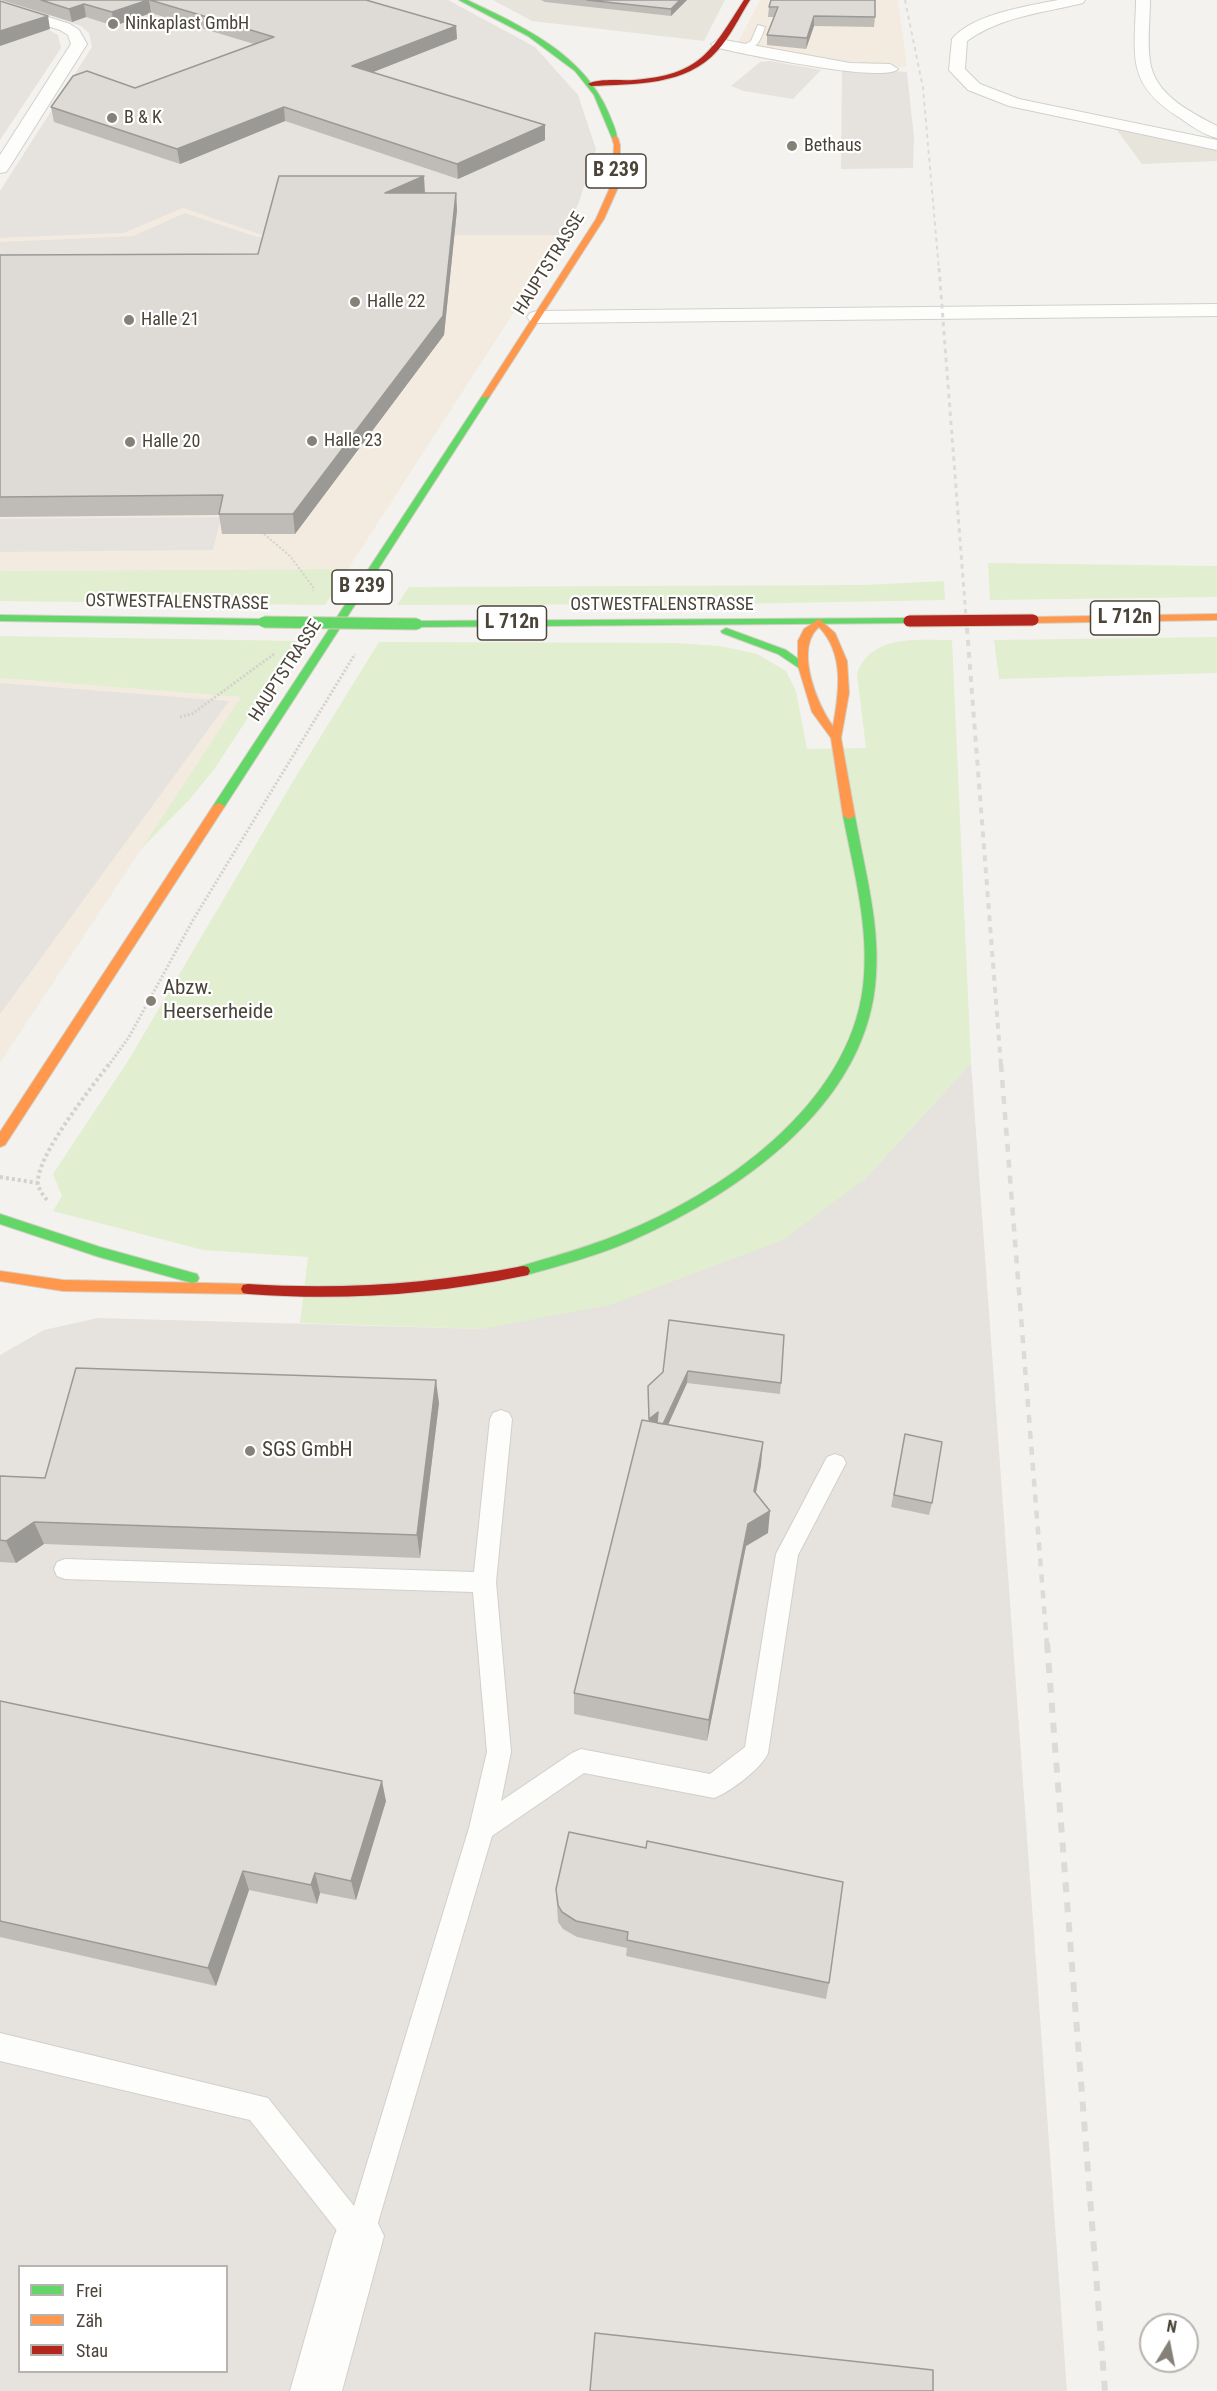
<!DOCTYPE html>
<html>
<head>
<meta charset="utf-8">
<style>
  body { margin:0 }
  #map { position:relative; width:1217px; height:2391px; overflow:hidden; background:#f4f2ee; font-family:"Roboto Condensed",sans-serif }
  canvas { display:block }
  .legend { position:absolute; left:18px; top:2265px; width:210px; height:108px; box-sizing:border-box; background:#fff; border:2px solid #b7b4b0; margin:0; padding:8px 10px; list-style:none; font-size:18px; color:#4b4439 }
  .legend li { display:flex; align-items:center; gap:12px; height:30px }
  .legend b { width:30px; border:2px solid #b7b4b0 }
  .north { position:absolute; left:1139px; top:2313px; width:60px; height:60px; box-sizing:border-box; background:#fff; border:2px solid #b7b4b0; border-radius:50%; rotate:10deg; font-size:16px; font-weight:700; line-height:24px; text-align:center; color:#4b4439 }
  .north::after { content:''; display:block; margin:auto; width:21px; height:27px; background:#868178; clip-path:polygon(50% 0,100% 100%,50% 72%,0 100%) }
</style>
</head>
<body>
<div id="map">
<canvas width="1217" height="2391"></canvas>
<ul class="legend">
<li><b style="height:8px;background:#63d668"></b>Frei</li>
<li><b style="height:8px;background:#ff974d"></b>Zäh</li>
<li><b style="height:8px;background:#b3261e"></b>Stau</li>
</ul>
<div class="north">N</div>
</div>
<script>
const ctx = document.querySelector('canvas').getContext('2d');
ctx.lineJoin = 'round';
function fillPath(path, color) { ctx.fillStyle = color; ctx.fill(path, 'evenodd'); }
function stroke(path, color, width, dash) { ctx.strokeStyle = color; ctx.lineWidth = width; ctx.lineCap = dash ? 'butt' : 'round'; ctx.setLineDash(dash || []); ctx.stroke(path); }
function drawText(font, color, halo, rows, align = 'center') {
  ctx.font = font + ' "Roboto Condensed",sans-serif'; ctx.lineWidth = 4.5; ctx.setLineDash([]); ctx.textBaseline = 'middle'; ctx.strokeStyle = halo; ctx.fillStyle = color; for (const [text, x, y, turn = 0] of rows) {
    ctx.save(); ctx.translate(x, y); ctx.rotate((+turn || 0) * Math.PI / 180); ctx.textAlign = isNaN(turn) ? turn : align; if (halo) ctx.strokeText(text, 0, 0); ctx.fillText(text, 0, 0); ctx.restore();
  }
}
fillPath(new Path2D(`
  M 493,0 L 725,0 L 704,41 L 532,21 Z
  M 1116,129 L 1217,148 L 1217,161 L 1142,164 Z`), '#e7e4dc');
fillPath(new Path2D(`
  M 760,0 L 898,0 L 907,67 L 847,65 L 737,44 Z
  M 183,208 L 262,235 L 564,235 L 348,569 L 0,571 L 0,238 L 124,233 Z
  M 0,678 L 242,697 L 0,1063 Z`), '#f3ebdf');
fillPath(new Path2D(`
  M 2,0 L 448,0 L 535,47 L 578,95 L 596,149 L 579,202 L 564,235 L 262,235 L 183,208 L 124,233 L 0,238 L 0,191 L 92,47 L 89,33 L 81,26 Z
  M 0,14 L 49,30 L 58,35 L 61,48 L 0,140 Z
  M 971,1063 L 1067,2391 L 0,2391 L 0,1355 L 44,1330 L 98,1318 L 482,1329 L 864,1180 ZM 20,2266 L 226,2266 L 226,2372 L 20,2372 Z`), '#e6e2de');
fillPath(new Path2D(`
  M 988,563 L 1217,566 L 1217,597 L 990,600 Z
  M 348,569 L 325,605 L 0,601 L 0,571 Z
  M 944,581 L 945,600 L 730,604 L 397,605 L 409,587 L 865,585 Z
  M 0,636 L 298,641 L 215,768 L 190,799 L 142,848 L 241,697 L 0,678 Z
  M 1217,637 L 1217,673 L 999,679 L 994,640 Z
  M 952,640 L 971,1063 L 864,1180 L 783,1240 L 610,1305 L 482,1329 L 300,1323 L 308,1257 L 203,1250 L 53,1211 L 62,1196 L 53,1174 L 128,1061 L 295,778 L 379,642 L 677,643 L 720,646 L 757,654 L 786,671 L 796,691 L 807,749 L 866,748 L 857,674 C 870,634 918,640 952,640 Z`), '#e1eecf');
fillPath(new Path2D(`
  M 220,40 L 249,49 L 140,89 L 111,79 Z
  M 770,61 L 821,70 L 793,99 L 744,91 L 731,86 L 760,62 Z
  M 842,68 L 907,72 L 914,138 L 913,168 L 841,169 Z
  M 9,74 L 23,75 L 36,86 L 4,94 L 0,91 L 0,77 Z
  M 185,213 L 257,237 L 274,237 L 265,270 L 0,272 L 0,242 L 133,236 Z
  M 221,517 L 213,550 L 0,552 L 0,519 Z
  M 0,683 L 229,701 L 0,1014 Z`), '#e6e3df');
const lane = new Path2D(`
  M 758,25 L 765,27 C 761,39 757,51 742,50 L 742,46 L 751,41 Z
  M 501,1410 L 509,1413 L 512,1419 L 496,1582 L 511,1752 L 501,1801 L 572,1753 L 581,1749 L 710,1774 L 745,1747 L 776,1554 L 827,1457 L 835,1454 L 843,1457 L 846,1463 L 798,1555 L 768,1753 C 762,1768 730,1792 714,1798 L 584,1773 L 492,1836 L 374,2236 L 369,2246 L 359,2251 L 349,2246 L 250,2120 L 0,2061 L 0,2033 L 268,2098 L 354,2206 L 469,1828 L 487,1752 L 473,1592 L 65,1579 L 57,1576 L 54,1569 L 57,1562 L 65,1559 L 474,1572 L 490,1419 L 493,1413 Z`);
const street = new Path2D(`
  M 1058,0 L 1085,0 L 1083,3 C 1043,13 1002,16 967,41 L 965,69 L 980,84 L 1019,99 L 1217,140 L 1217,150 L 1009,106 L 968,90 L 949,70 L 952,39 C 972,14 1028,6 1058,0 Z
  M 1136,0 L 1150,0 C 1150,20 1147,41 1150,61 C 1154,94 1190,112 1217,126 L 1217,138 C 1204,135 1191,126 1180,118 C 1125,84 1135,56 1136,0 Z
  M 0,2 L 70,24 L 79,30 L 87,44 L 9,168 L 6,172 L 0,173 L 0,155 L 71,44 L 68,35 L 60,30 L 0,11 Z
  M 719,39 L 850,63 L 890,64 L 898,69 C 885,84 739,53 714,47 L 711,44 Z
  M 1217,304 L 1217,316 L 537,323 L 530,321 L 527,317 L 530,313 L 537,311 Z
  M 359,2211 L 376,2219 L 384,2236 L 342,2391 L 290,2391 L 334,2236 L 342,2219 Z`);
const fast = new Path2D(`
  M 459,0 L 467,0 C 522,26 584,54 609,114 C 612,122 617,131 617,139 L 612,138 L 594,95 L 575,71 L 528,36 Z
  M 486,393 L 490,396 L 225,806 L 223,808 L 215,808 L 213,806 L 482,396 Z
  M 0,615 L 264,619 L 269,622 L 264,625 L 0,621 Z
  M 909,618 L 912,619 L 912,623 L 417,627 L 412,624 L 417,621 Z
  M 726,628 L 786,650 L 808,666 L 807,668 L 799,668 L 778,654 L 722,633 L 721,631 Z
  M 849,813 L 855,816 C 865,872 882,930 875,987 C 861,1110 735,1195 631,1241 C 596,1256 559,1266 523,1276 L 518,1275 L 516,1271 L 518,1267 C 551,1257 585,1248 617,1235 C 721,1194 848,1106 863,987 C 870,930 854,872 843,816 Z
  M 0,1214 L 100,1247 L 197,1274 L 199,1278 L 197,1282 L 192,1283 L 99,1257 L 0,1224 Z`);
const slow = new Path2D(`
  M 615,136 L 618,138 L 620,145 L 620,183 L 604,219 L 490,396 L 483,398 L 482,396 L 596,219 L 612,183 L 614,145 L 612,138 Z
  M 1217,614 L 1217,620 L 1033,623 L 1028,620 L 1033,617 Z
  M 819,619 L 835,633 L 847,661 L 849,693 L 841,738 L 855,816 L 849,819 L 843,816 L 831,738 L 812,712 L 798,666 L 798,641 L 804,629 ZM 819,627 C 845,654 839,693 833,726 C 817,705 794,648 819,627 Z
  M 219,803 L 225,806 L 5,1145 L 0,1147 L 0,1132 L 213,806 Z
  M 0,1271 L 63,1280 L 248,1284 L 253,1285 L 255,1289 L 253,1293 L 248,1294 L 63,1291 L 0,1281 Z`);
const jam = new Path2D(`
  M 744,0 L 750,0 C 739,17 731,36 717,51 C 686,86 634,84 591,86 L 588,84 C 600,78 620,81 634,80 C 700,75 711,52 744,0 Z
  M 523,1266 L 528,1267 L 530,1271 L 528,1275 L 523,1276 C 431,1295 341,1301 248,1294 L 243,1293 L 241,1289 L 243,1285 L 248,1284 C 341,1290 431,1284 523,1266 Z`);
stroke(lane, '#d2d0cb', 2);
stroke(street, '#d2d0cb', 2);
stroke(fast, '#d3cfc5', 2);
stroke(slow, '#d3cfc5', 2);
stroke(jam, '#d3cfc5', 2);
stroke(new Path2D(`
  M 264,534 L 290,556 L 313,587 L 313,591`), '#d3d2cc', 2, [2, 2]);
stroke(new Path2D(`
  M 180,717 L 192,714 L 274,654
  M 108,1066 L 129,1037 L 193,920 L 355,654`), '#d3d2cc', 3, [2, 2]);
stroke(new Path2D(`
  M 0,1177 L 38,1183
  M 47,1200 C 43,1195 39,1190 38,1184 C 35,1157 92,1087 109,1064`), '#d3d2cc', 4, [3, 3]);
fillPath(lane, '#fdfdfc');
fillPath(street, '#fdfdfc');
fillPath(fast, '#63d668');
fillPath(slow, '#ff974d');
fillPath(jam, '#b3261e');
stroke(new Path2D(`
  M 905,0 L 923,88 L 939,270`), '#dbdbda', 2, [4, 4]);
stroke(new Path2D(`
  M 939,268 L 966,617`), '#dbdbda', 3, [4.5, 4.5]);
stroke(new Path2D(`
  M 966,616 L 1001,1066`), '#dbdbda', 4, [6, 6]);
stroke(new Path2D(`
  M 1001,1064 L 1047,1645`), '#dbdbda', 4.5, [8, 8]);
stroke(new Path2D(`
  M 1047,1643 L 1105,2391`), '#dbdbda', 6, [10, 10]);
const fastBridge = new Path2D(`
  M 264,622 L 417,624`);
const jamBridge = new Path2D(`
  M 909,621 L 1033,620`);
stroke(fastBridge, '#d6cebb', 13, []);
stroke(jamBridge, '#d6cebb', 13, []);
stroke(fastBridge, '#63d668', 11);
stroke(jamBridge, '#b3261e', 11);
fillPath(new Path2D(`
  M 1,0 L 366,0 L 456,26 L 457,39 L 373,72 L 545,140 L 458,179 L 285,121 L 180,164 L 54,122 L 51,107 L 135,88 L 254,44 L 151,13 L 114,26 L 86,17 L 72,22 Z
  M 541,0 L 687,0 L 671,16 L 545,2 Z
  M 769,7 L 875,17 L 874,27 L 814,26 L 806,49 L 767,45 L 767,35 L 774,17 L 768,17 Z
  M 425,193 L 456,193 L 457,210 L 444,335 L 295,534 L 222,534 L 219,515 L 0,517 L 0,255 L 258,254 Z
  M 669,1320 L 781,1383 L 780,1394 L 687,1383 L 668,1425 L 761,1465 L 756,1493 L 768,1533 L 746,1546 L 707,1741 L 574,1714 L 574,1693 L 649,1422 L 648,1386 L 663,1372 Z
  M 439,1403 L 420,1558 L 44,1544 L 16,1563 L 0,1562 L 0,1476 L 45,1478 Z
  M 905,1434 L 932,1503 L 929,1515 L 891,1507 Z
  M 0,1701 L 386,1801 L 356,1900 L 320,1893 L 317,1904 L 249,1890 L 216,1986 L 0,1937 Z
  M 556,1889 L 829,1983 L 826,1999 L 626,1956 L 627,1948 L 577,1937 L 563,1929 L 558,1922 Z`), '#bfbcb8');
fillPath(new Path2D(`
  M 149,0 L 151,13 L 114,26 L 112,12 Z
  M 680,0 L 687,0 L 671,16 L 671,9 Z
  M 84,4 L 86,17 L 72,22 L 69,9 Z
  M 48,16 L 50,29 L 0,46 L 0,31 Z
  M 814,16 L 814,26 L 806,49 L 807,38 Z
  M 456,26 L 457,39 L 353,80 L 352,66 Z
  M 284,107 L 285,121 L 180,164 L 177,149 Z
  M 545,125 L 545,140 L 458,179 L 457,164 Z
  M 424,176 L 425,193 L 385,193 Z
  M 456,193 L 457,210 L 444,335 L 295,534 L 293,514 Z
  M 688,1371 L 687,1383 L 662,1438 L 663,1426 Z
  M 436,1380 L 439,1403 L 420,1558 L 417,1535 Z
  M 658,1412 L 658,1424 L 649,1431 L 649,1419 Z
  M 763,1442 L 761,1465 L 752,1513 L 754,1491 Z
  M 770,1511 L 768,1533 L 746,1546 L 707,1741 L 709,1720 L 748,1524 Z
  M 34,1522 L 44,1544 L 16,1563 L 6,1541 Z
  M 382,1781 L 386,1801 L 356,1900 L 351,1881 Z
  M 243,1871 L 249,1890 L 216,1986 L 208,1968 Z
  M 315,1873 L 320,1893 L 317,1904 L 311,1885 Z`), '#9b9996');
const building = new Path2D(`
  M 41,0 L 148,0 L 112,12 L 84,4 L 69,9 Z
  M 150,0 L 366,0 L 456,26 L 352,66 L 545,125 L 457,164 L 284,107 L 177,149 L 51,107 L 73,76 L 87,71 L 135,88 L 274,37 Z
  M 587,0 L 680,0 L 671,9 Z
  M 771,0 L 875,0 L 875,17 L 814,16 L 807,38 L 767,35 L 778,7 L 769,7 Z
  M 0,1 L 48,16 L 0,31 Z
  M 279,176 L 424,176 L 385,193 L 456,193 L 443,316 L 293,514 L 219,514 L 223,495 L 0,497 L 0,255 L 258,254 Z
  M 669,1320 L 784,1335 L 781,1383 L 688,1371 L 663,1424 L 657,1423 L 658,1412 L 649,1419 L 648,1386 L 663,1372 Z
  M 76,1368 L 436,1380 L 417,1535 L 34,1522 L 6,1541 L 0,1540 L 0,1476 L 45,1478 Z
  M 642,1420 L 763,1442 L 754,1491 L 770,1511 L 748,1524 L 709,1720 L 574,1693 Z
  M 905,1434 L 942,1442 L 932,1503 L 894,1495 Z
  M 0,1701 L 382,1781 L 351,1881 L 315,1873 L 311,1885 L 243,1871 L 208,1968 L 0,1921 Z
  M 569,1832 L 646,1848 L 647,1841 L 843,1882 L 829,1983 L 627,1940 L 628,1932 L 576,1921 L 562,1912 L 558,1905 L 556,1889 Z
  M 595,2333 L 933,2370 L 933,2391 L 590,2391 Z`);
fillPath(building, '#dedbd6');
stroke(building, '#9b9996', 1.5);
for (const [x, y, r, color] of [
  [113,24,6,"#868178"],
  [112,118,6,"#868178"],
  [792,146,6,"#868178"],
  [355,302,6,"#868178"],
  [129,320,6,"#868178"],
  [312,441,6,"#868178"],
  [130,442,6,"#868178"],
  [151,1001,6,"#868178"],
  [250,1451,6,"#868178"]
]) { const dot = new Path2D(); dot.arc(x, y, r, 0, 2 * Math.PI); ctx.fillStyle = color; ctx.fill(dot); stroke(dot, '#fff', 2); }
drawText('18px', '#4b4439', '#fff', [
  ["Ninkaplast GmbH",125,24],
  ["B & K",124,118],
  ["Bethaus",804,146],
  ["Halle 22",367,302],
  ["Halle 21",141,320],
  ["Halle 23",324,441],
  ["Halle 20",142,442]
], 'left');
drawText('18px', '#4b4439', '#fff', [
  ["HAUPTSTRASSE",550,264,-58],
  ["OSTWESTFALENSTRASSE",177,603,1],
  ["OSTWESTFALENSTRASSE",662,605],
  ["HAUPTSTRASSE",286,671,-57]
]);
for (const [x, y, w] of [
  [616,171,60],
  [362,587,60],
  [1125,618,69],
  [512,623,69]
]) { const box = new Path2D(); box.roundRect(x - w / 2, y - 17, w, 34, 4.5); ctx.fillStyle = '#fff'; ctx.fill(box); stroke(box, '#4b4439', 1.5); }
drawText('bold 20px', '#4b4439', null, [
  ["B 239",616,171],
  ["B 239",362,587],
  ["L 712n",1125,618],
  ["L 712n",512,623]
]);
drawText('21px', '#4b4439', '#fff', [
  ["Abzw.",163,989],
  ["Heerserheide",163,1013],
  ["SGS GmbH",262,1451]
], 'left');
</script>
</body>
</html>
